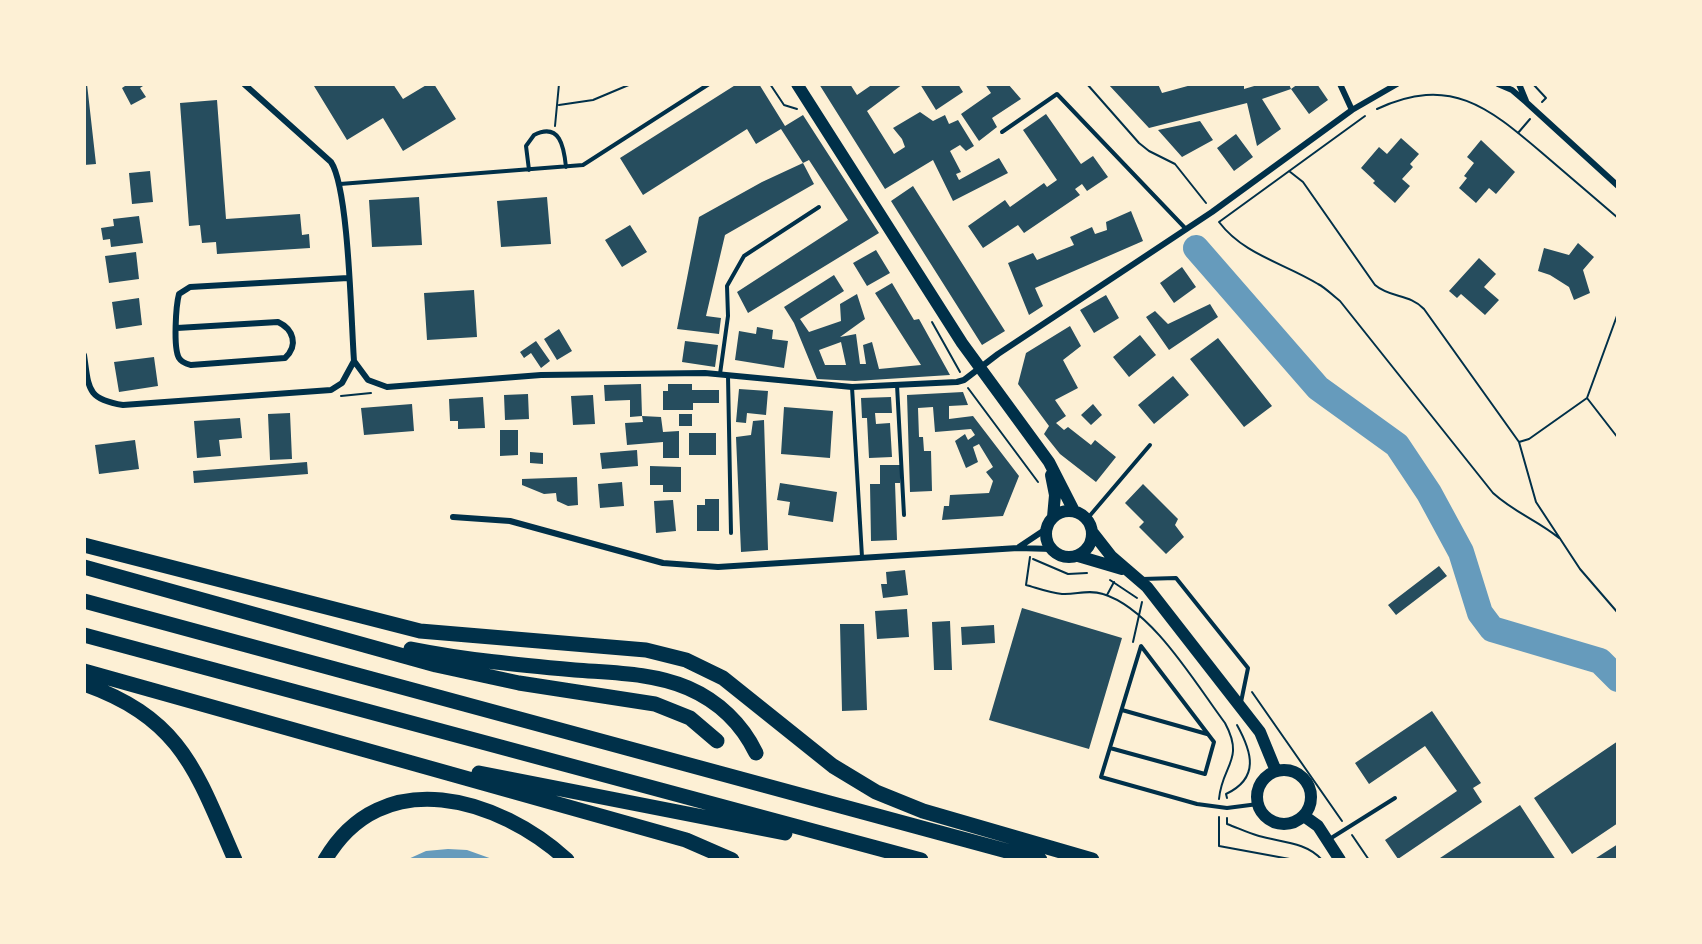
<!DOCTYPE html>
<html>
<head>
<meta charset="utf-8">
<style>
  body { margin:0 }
  #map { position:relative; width:1702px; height:944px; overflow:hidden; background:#fdf0d5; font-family:"IBM Plex Serif",serif }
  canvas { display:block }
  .frame { position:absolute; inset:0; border:86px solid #fdf0d5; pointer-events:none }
</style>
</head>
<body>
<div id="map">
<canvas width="1702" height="944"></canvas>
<div class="frame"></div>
</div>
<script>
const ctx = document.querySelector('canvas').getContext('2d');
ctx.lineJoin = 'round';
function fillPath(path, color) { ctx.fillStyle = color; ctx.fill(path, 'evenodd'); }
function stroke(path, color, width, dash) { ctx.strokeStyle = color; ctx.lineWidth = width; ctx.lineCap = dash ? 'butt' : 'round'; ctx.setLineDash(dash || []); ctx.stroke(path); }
fillPath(new Path2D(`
  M 448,849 L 467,850 L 495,860 L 406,860 L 426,851 Z`), '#669bbc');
stroke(new Path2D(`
  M 1196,248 L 1318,388 L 1397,445 L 1429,493 L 1461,552 L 1480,613 L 1492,629 L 1600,661 L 1618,679`), '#669bbc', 26);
fillPath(new Path2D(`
  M 84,84 L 87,84 L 96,164 L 84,165 Z
  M 128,84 L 146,84 L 140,88 L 146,97 L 131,105 L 122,88 Z
  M 317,84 L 393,84 L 403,99 L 428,84 L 434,84 L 456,119 L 403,151 L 383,118 L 347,140 L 314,86 Z
  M 737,84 L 759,84 L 785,126 L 803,115 L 879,233 L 748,313 L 737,292 L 848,220 L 809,160 L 803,163 L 781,129 L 756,144 L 747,129 L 643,195 L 620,158 Z
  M 819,84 L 850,84 L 857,95 L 873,84 L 903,84 L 867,111 L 894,154 L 905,147 L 902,139 L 893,128 L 920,112 L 933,121 L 945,115 L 949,124 L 958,120 L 974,146 L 966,151 L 960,145 L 950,151 L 961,172 L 956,174 L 959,180 L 999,158 L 1008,173 L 953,201 L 933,160 L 885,189 Z
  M 920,84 L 958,84 L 963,92 L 936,110 Z
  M 985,84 L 1008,84 L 1021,99 L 992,118 L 997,127 L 979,141 L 961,114 L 991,93 Z
  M 1108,84 L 1158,84 L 1162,93 L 1195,84 L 1244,84 L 1244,89 L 1261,84 L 1289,84 L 1291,89 L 1262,99 L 1281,129 L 1257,146 L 1247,103 L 1149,128 Z
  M 1298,84 L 1317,84 L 1328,100 L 1309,114 L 1291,89 Z
  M 217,100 L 226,219 L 300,214 L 302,235 L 309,234 L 310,248 L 217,254 L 216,242 L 202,243 L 200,225 L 189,226 L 180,103 Z
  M 1046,114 L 1081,164 L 1093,156 L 1108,177 L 1087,191 L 1082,184 L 1075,189 L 1080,195 L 1024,233 L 1018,225 L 983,248 L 968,226 L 1005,200 L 1010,207 L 1044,183 L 1047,187 L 1057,180 L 1023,130 Z
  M 1200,121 L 1213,140 L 1182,157 L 1158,130 Z
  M 1236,134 L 1253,157 L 1234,171 L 1217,148 Z
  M 1401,138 L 1419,154 L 1410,164 L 1413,167 L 1402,179 L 1410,186 L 1395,203 L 1373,183 L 1375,181 L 1361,168 L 1379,147 L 1387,154 Z
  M 1481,140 L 1515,172 L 1496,194 L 1489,188 L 1476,203 L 1459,188 L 1467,178 L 1464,176 L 1474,163 L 1467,157 Z
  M 803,163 L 814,184 L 725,235 L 706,316 L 721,318 L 719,334 L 677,329 L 699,217 L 762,182 Z
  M 150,171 L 153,202 L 132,204 L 129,173 Z
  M 913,186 L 1005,331 L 982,345 L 891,201 Z
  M 419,197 L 422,245 L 372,247 L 369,200 Z
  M 547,197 L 551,244 L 501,247 L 497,201 Z
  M 1131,211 L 1143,241 L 1035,288 L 1043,306 L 1029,315 L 1008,263 L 1033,253 L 1037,260 L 1074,245 L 1070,237 L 1092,227 L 1095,234 L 1107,230 L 1106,222 Z
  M 139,216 L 143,243 L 111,247 L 110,239 L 103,240 L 101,228 L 114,226 L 113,219 Z
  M 630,225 L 647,252 L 622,267 L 605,240 Z
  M 1578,243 L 1594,257 L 1583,270 L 1590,293 L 1574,300 L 1569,287 L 1550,275 L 1538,271 L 1544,248 L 1569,255 Z
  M 876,250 L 890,273 L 867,286 L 853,263 Z
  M 136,252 L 139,279 L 109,283 L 105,256 Z
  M 1479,258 L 1496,274 L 1484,287 L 1499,300 L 1485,315 L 1461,294 L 1457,298 L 1449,291 Z
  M 1182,267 L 1196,287 L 1174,303 L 1160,283 Z
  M 834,275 L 844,291 L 800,319 L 809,332 L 841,321 L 840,304 L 857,294 L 865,319 L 840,337 L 856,334 L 860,364 L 866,364 L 863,345 L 872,342 L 879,369 L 921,365 L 875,293 L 892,283 L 914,320 L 919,319 L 950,375 L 855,381 L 817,379 L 794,323 L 784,307 ZM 841,342 L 846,365 L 825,365 L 819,350 Z
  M 474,290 L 477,337 L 427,340 L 424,293 Z
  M 1106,295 L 1119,318 L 1094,333 L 1080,310 Z
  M 139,298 L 142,325 L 116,329 L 112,302 Z
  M 1210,304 L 1218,317 L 1169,350 L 1146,317 L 1155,311 L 1168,324 Z
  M 1070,326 L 1081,346 L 1063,360 L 1078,388 L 1055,400 L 1066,416 L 1056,423 L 1064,430 L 1068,427 L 1091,445 L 1095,440 L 1116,457 L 1096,482 L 1060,454 L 1044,434 L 1049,426 L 1018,384 L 1026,353 Z
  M 757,327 L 773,330 L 772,339 L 788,341 L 784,368 L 735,360 L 739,331 L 756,334 Z
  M 559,329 L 572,351 L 557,360 L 544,339 Z
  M 1140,335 L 1156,355 L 1129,377 L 1113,357 Z
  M 1218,338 L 1272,406 L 1244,427 L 1190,359 Z
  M 536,341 L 550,361 L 541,368 L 531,353 L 524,358 L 520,352 Z
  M 685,341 L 718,345 L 715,367 L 682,362 Z
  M 154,357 L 158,386 L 119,392 L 114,362 Z
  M 1173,376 L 1189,395 L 1154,424 L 1138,405 Z
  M 641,384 L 642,416 L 630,417 L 630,400 L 605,401 L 604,385 Z
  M 668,384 L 692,384 L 692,390 L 719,390 L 719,403 L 693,403 L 693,410 L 663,410 L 663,391 L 668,391 Z
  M 739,389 L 768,391 L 766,415 L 747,413 L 746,423 L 736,422 Z
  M 963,392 L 968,405 L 949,406 L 949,419 L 973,416 L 1019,476 L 1003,516 L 942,520 L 944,506 L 949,506 L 950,495 L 989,493 L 993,481 L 986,472 L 993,467 L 979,444 L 973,447 L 978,462 L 966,468 L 955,441 L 965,434 L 968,440 L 975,435 L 971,429 L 935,432 L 933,407 L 918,408 L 919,437 L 923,437 L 924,451 L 931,451 L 932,491 L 910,492 L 907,395 Z
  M 528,394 L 529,419 L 505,420 L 504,395 Z
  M 593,395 L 595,424 L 573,425 L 571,396 Z
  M 483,397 L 485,428 L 458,429 L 458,421 L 450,421 L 449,399 Z
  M 891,397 L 892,413 L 875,413 L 876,424 L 890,423 L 892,457 L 869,458 L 867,418 L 862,418 L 861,398 Z
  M 412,404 L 414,431 L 364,435 L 361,408 Z
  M 1093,404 L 1102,415 L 1091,425 L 1081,415 Z
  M 784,407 L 833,411 L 830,458 L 781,454 Z
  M 290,413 L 292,459 L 270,460 L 268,414 Z
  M 679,414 L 692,414 L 692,426 L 679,426 Z
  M 642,416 L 661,417 L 663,432 L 679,431 L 679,458 L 663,458 L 663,442 L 627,445 L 625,423 L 643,422 Z
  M 240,418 L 242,438 L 219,440 L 221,456 L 197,458 L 194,421 Z
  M 764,420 L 768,550 L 741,552 L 736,437 L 751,435 L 753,421 Z
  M 500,430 L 518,430 L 518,455 L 500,456 Z
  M 689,433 L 716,433 L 716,455 L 689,455 Z
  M 135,440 L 139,469 L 99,474 L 95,445 Z
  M 637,450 L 638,466 L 602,469 L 600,453 Z
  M 530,452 L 543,453 L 543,464 L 530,463 Z
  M 307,462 L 308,474 L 194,483 L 193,471 Z
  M 880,465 L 900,465 L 900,483 L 895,483 L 897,540 L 871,541 L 870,484 L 880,484 Z
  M 650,466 L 681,467 L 681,492 L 663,492 L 663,485 L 650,485 Z
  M 577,477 L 578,505 L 568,506 L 557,501 L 556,493 L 544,494 L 522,485 L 522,479 Z
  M 622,482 L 624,506 L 600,508 L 598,484 Z
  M 780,483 L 837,492 L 833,522 L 788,515 L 790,502 L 777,500 Z
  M 1143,484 L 1178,519 L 1175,525 L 1184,537 L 1166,554 L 1139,527 L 1144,522 L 1125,503 Z
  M 705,499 L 719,499 L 719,531 L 697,531 L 697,505 L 705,505 Z
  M 673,500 L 676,531 L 656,533 L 654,501 Z
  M 1439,566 L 1447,576 L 1396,615 L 1388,605 Z
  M 905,570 L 908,595 L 883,598 L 881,584 L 887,584 L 886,572 Z
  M 1022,608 L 1122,638 L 1089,749 L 989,720 Z
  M 907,609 L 909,637 L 877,639 L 875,611 Z
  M 950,621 L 952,670 L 934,670 L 932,622 Z
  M 840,624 L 864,624 L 867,710 L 842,711 Z
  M 994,625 L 995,643 L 962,645 L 961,627 Z
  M 1432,711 L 1481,783 L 1473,788 L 1482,802 L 1398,859 L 1385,840 L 1457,791 L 1425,746 L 1369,784 L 1355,763 Z
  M 1618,741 L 1618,823 L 1572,854 L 1534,798 Z
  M 1520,805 L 1556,860 L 1437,860 Z
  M 1618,844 L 1618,860 L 1593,860 Z`), '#264d5e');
stroke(new Path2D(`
  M 770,84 L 784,105 L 797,109
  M 1087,84 L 1139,143 L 1149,151 L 1175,164 L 1206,203
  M 1533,84 L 1546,98 L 1542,102
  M 559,105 L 593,100 L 631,84
  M 1377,109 C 1450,75 1488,107 1541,152 C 1567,174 1592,196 1618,218
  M 1365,116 L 1219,222 C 1244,255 1284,263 1318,284 C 1326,288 1333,296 1340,301 L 1493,493 C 1515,513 1537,520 1559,538
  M 555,126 L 559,84
  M 1518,133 L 1530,119
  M 1289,171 L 1303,182 L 1375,285 C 1390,298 1410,294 1424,309 L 1519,442 L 1536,502 L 1580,569 L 1618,613
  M 932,322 L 960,372
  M 968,388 L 1038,482
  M 341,396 L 371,393
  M 1587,398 L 1618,438
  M 1519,442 L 1529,439 L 1587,398 L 1618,313
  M 1030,557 L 1026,585 C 1037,588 1050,593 1062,594 C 1076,595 1088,589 1103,594 C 1152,609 1195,683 1225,723 C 1245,760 1222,765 1219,799
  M 1033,559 L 1068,574 L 1087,573
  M 1110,580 L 1137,598
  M 1107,595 L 1114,582
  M 1133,642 L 1142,602
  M 1252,692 L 1342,821
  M 1227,798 L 1226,794 C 1260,778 1252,752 1237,725
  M 1219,817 L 1219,846 L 1295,860
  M 1227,818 L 1227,824 C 1238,828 1248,833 1259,836 C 1280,842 1307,842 1322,860
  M 1352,835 L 1369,860`), '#003049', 2);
stroke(new Path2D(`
  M 1002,132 L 1057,94 L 1186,229
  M 529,170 L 526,146 L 534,135 C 560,122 564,147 566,167
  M 340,184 L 583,165 L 709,84
  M 720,374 L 728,316 L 727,286 L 744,256 L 819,207
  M 728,376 L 731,533
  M 897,385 L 904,515
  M 852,387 L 862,557
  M 1087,519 L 1150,445
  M 1142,579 L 1176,578 L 1248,668 L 1241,702
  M 1122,710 L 1207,734
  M 1110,748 L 1205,774 L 1214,742 L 1141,646 L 1101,777 L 1197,804 L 1227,808 L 1258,804
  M 1328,840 L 1395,798`), '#003049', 4);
stroke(new Path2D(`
  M 1340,84 L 1352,110
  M 1498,84 L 1512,90 L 1526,102 L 1618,186
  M 1519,84 L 1526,101
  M 177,328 L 278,322 C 293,329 299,345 285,358 L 191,365 C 187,364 182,363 179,358 C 173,348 176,305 179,294 L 190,287 L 348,278
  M 84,355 C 89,388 86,399 123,405 L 331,390 L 342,383 L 354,361 C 351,321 349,189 331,162 L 244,84
  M 354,361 L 368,380 L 387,387 L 541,375 L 705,373 L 852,387 L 957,382 L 964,380 L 998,354 L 1212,212 L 1352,110 L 1397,84
  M 453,517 L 510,521 L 663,563 L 718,567 L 1018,548 L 1052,549
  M 1019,547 L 1046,529`), '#003049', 6);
stroke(new Path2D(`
  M 797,84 L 962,343 L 1049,462 L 1074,511
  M 1051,475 L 1055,495 L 1053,517
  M1046 534a23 23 0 1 1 46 0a23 23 0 1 1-46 0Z
  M 1093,533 L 1111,556 L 1147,587 L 1260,732 L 1276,771
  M 1078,556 L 1122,569
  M1257 797a27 27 0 1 1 54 0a27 27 0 1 1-54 0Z
  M 1304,816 L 1318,826 L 1340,860`), '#003049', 12);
stroke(new Path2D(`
  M 84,545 L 420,631 L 646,650 L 686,660 L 723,678 L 833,766 L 876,792 L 923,811 L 1092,860
  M 84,567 L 436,665 L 519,683 L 655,704 L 690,718 L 717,741
  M 84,601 L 1040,860
  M 84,635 L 921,860
  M 411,649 C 466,660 520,665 575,670 C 613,673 653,673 688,688 C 718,701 742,724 756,753
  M 84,671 L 686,840 L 732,860
  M 84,684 C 182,719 196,771 235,860
  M 479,773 L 785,833
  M 325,860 C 382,762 499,798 567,860`), '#003049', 15);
</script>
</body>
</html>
